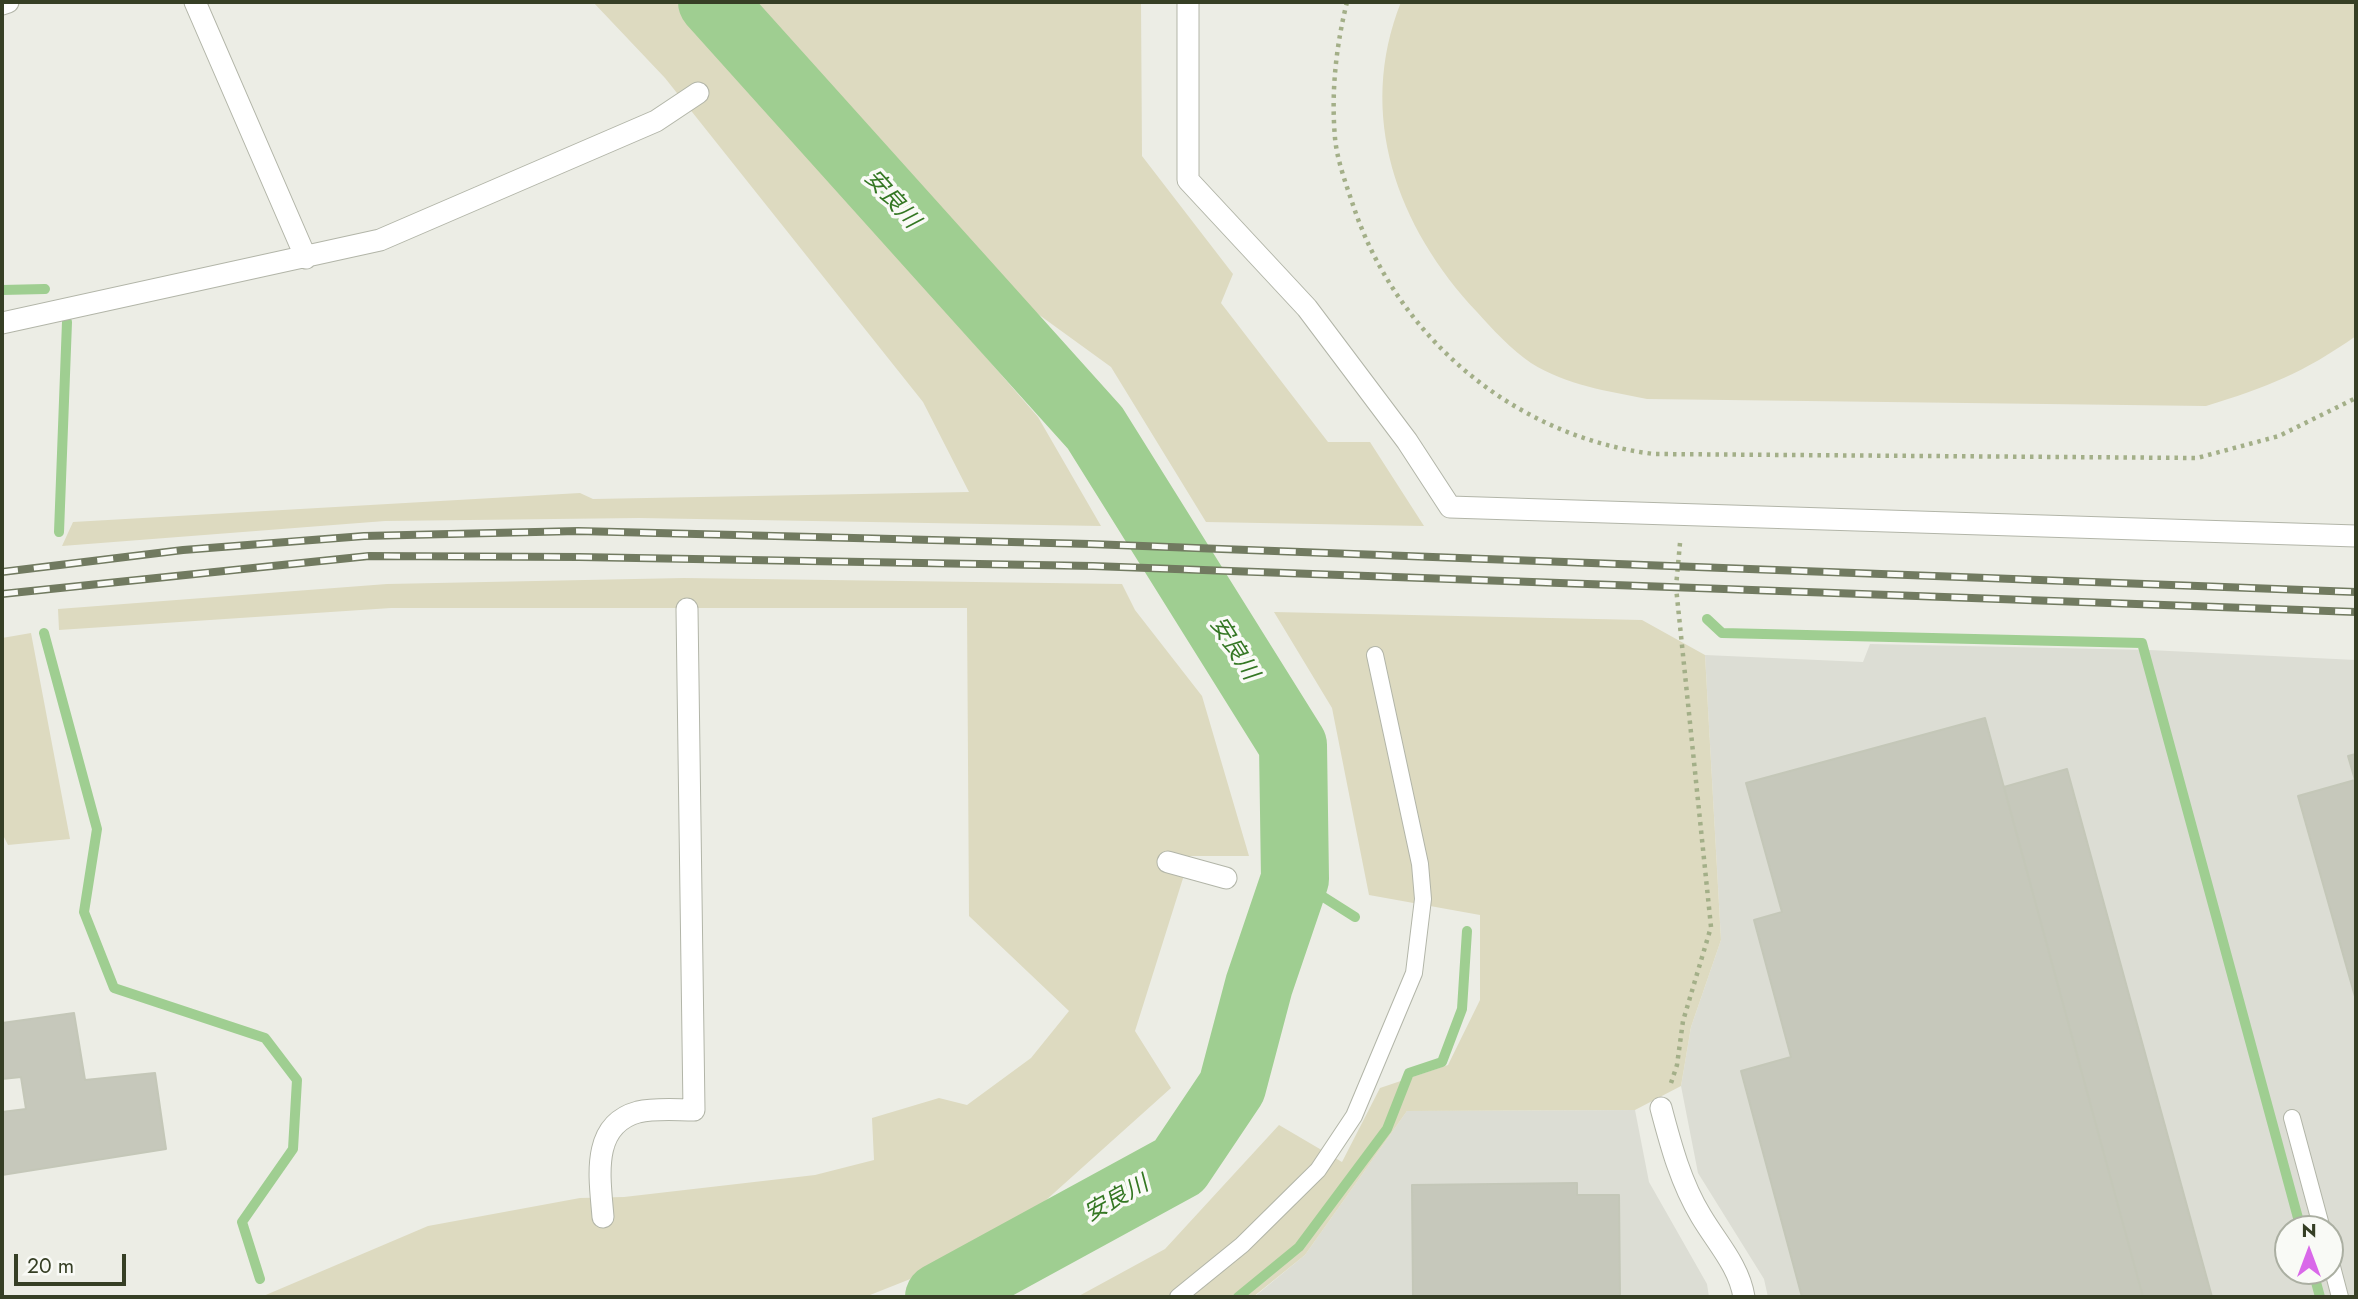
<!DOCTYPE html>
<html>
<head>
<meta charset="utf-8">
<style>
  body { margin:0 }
  #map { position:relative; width:2358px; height:1299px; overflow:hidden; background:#ecede5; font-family:Jost,sans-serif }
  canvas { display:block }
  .frame { position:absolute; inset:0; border:4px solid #363f25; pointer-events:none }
  .north { position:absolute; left:2274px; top:1215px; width:70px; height:70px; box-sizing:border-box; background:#f9faf6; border:2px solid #abafa2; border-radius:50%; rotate:0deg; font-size:19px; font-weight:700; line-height:28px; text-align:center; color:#363f25 }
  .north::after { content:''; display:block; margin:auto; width:24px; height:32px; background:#d968e9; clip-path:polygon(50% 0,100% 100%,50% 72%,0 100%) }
  .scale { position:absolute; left:14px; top:1254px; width:112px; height:32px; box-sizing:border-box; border:4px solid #363f25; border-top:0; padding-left:9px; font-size:21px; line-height:24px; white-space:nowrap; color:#363f25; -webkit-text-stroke:5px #f9faf6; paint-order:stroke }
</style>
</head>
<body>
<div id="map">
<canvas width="2358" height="1299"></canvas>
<div class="frame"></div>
<div class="north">N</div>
<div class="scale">20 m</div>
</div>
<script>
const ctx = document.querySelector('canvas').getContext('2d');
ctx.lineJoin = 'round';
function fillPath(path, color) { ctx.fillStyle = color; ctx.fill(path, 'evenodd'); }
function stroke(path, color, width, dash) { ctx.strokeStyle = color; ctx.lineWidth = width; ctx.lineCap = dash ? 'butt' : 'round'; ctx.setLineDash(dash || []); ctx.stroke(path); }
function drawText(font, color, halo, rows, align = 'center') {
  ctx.font = font + ' Jost,"Noto Sans JP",sans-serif'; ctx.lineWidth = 7; ctx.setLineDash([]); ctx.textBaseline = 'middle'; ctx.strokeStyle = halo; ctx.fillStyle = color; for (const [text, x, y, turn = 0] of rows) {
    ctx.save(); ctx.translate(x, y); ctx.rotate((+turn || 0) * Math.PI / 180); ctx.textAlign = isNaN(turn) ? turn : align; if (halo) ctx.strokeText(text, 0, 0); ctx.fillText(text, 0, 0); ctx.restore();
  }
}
fillPath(new Path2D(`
  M 1870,644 L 2149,650 L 2356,660 L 2356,1297 L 1768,1297 L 1764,1279 L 1698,1173 L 1681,1086 L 1691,1027 L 1721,940 L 1705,655 L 1863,662 ZM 2288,1229 L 2330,1229 L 2330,1271 L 2288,1271 Z
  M 1635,1110 L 1649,1182 L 1707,1284 L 1709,1297 L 1254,1297 L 1305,1255 L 1407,1111 Z`), '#dcddd4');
fillPath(new Path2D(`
  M 593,2 L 677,2 L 1038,417 L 1101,526 L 639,518 L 385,521 L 62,546 L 73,522 L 580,493 L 593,499 L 969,492 L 923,402 L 665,78 Z
  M 755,2 L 1141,2 L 1142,156 L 1233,274 L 1221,303 L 1328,442 L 1370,442 L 1424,526 L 1206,522 L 1111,367 L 1031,309 Z
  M 1401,2 L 2356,2 L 2356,336 C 2303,373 2268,387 2206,406 L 1647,399 C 1607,391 1566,385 1531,363 C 1512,350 1492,329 1477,312 C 1397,227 1356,115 1401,2 Z
  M 684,578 L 1122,584 L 1135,610 L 1202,696 L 1249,856 L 1190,856 L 1135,1031 L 1171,1088 L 996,1245 L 865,1297 L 261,1297 L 428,1226 L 580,1198 L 624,1197 L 815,1175 L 874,1160 L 872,1118 L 939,1098 L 967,1105 L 1031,1058 L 1069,1011 L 969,916 L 967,608 L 391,608 L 59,630 L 58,609 L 387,584 Z
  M 1274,612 L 1642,620 L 1705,655 L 1721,940 L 1691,1027 L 1681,1086 L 1635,1110 L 1407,1111 L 1305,1255 L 1253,1297 L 1077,1297 L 1165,1249 L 1279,1125 L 1342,1162 L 1380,1088 L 1448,1065 L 1480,1000 L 1480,915 L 1369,895 L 1332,708 Z
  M 31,633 L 70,839 L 8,845 L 2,833 L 2,638 Z`), '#dddac0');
stroke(new Path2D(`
  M 2,290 L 45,289
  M 59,532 L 67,322
  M 1707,619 L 1722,633 L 2142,643 L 2301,1229
  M 44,633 L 97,829 L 84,912 L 114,988 L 265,1038 L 297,1080 L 293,1149 L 242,1222 L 260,1279
  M 1295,879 L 1355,917
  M 2313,1271 L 2320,1297
  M 1238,1297 L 1299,1247 L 1387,1129 L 1409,1073 L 1442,1062 L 1462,1009 L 1467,931`), '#9fce91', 10);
stroke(new Path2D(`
  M 712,2 L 1095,428 L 1293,745 L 1295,879 L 1259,985 L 1232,1087 L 1179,1166 L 939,1297`), '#9fce91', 68);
const building = new Path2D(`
  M 1985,718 L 2143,1297 L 1802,1297 L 1741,1071 L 1791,1057 L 1754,920 L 1782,912 L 1746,783 Z
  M 2356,754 L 2356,1000 L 2298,796 L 2355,780 L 2348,756 Z
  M 2067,769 L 2212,1297 L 2143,1297 L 2004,787 Z
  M 74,1013 L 85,1080 L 155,1073 L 166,1149 L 2,1175 L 2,1112 L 26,1109 L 21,1077 L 2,1079 L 2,1023 Z
  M 1577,1183 L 1577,1195 L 1619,1195 L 1620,1297 L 1413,1297 L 1412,1185 Z`);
fillPath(building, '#c6c8bb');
stroke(building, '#c4c7b8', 2);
const service = new Path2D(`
  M 2292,1118 L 2322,1229
  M 2330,1259 L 2340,1297
  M 1178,1297 L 1242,1245 L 1318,1170 L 1354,1116 L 1414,973 L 1423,899 L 1420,864 L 1375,655`);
const minor = new Path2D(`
  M 195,2 L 306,258
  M 1188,2 L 1188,180 L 1307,308 L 1407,441 L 1450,507 L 2356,536
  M 2,4 L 8,2
  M 2,323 L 380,240 L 656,121 L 698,93
  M 1168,862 L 1226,878
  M 1661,1108 C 1671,1146 1681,1183 1701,1216 C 1717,1243 1739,1266 1744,1297
  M 603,1217 C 600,1179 590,1125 638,1112 C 655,1108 676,1110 694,1110 L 687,609`);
stroke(service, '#b2b5a8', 18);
stroke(minor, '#b2b5a8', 23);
stroke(new Path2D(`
  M 1347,2 C 1336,46 1331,92 1335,138 C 1337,160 1346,184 1353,205 C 1397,338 1515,437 1654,454 L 2197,458 L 2279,436 L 2356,398
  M 1671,1083 L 1677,1065 L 1683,1021 L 1711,927 L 1676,587 L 1680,543`), '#a3af88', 4.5, [3.5, 5]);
stroke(service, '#fff', 16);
stroke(minor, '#fff', 21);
const rail = new Path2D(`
  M 2,572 L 183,550 L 364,536 L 578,531 L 1090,544 L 2356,592
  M 2,594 L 369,556 L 579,557 L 1093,566 L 2356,612`);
stroke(rail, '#717a60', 8);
stroke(rail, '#f9faf6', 5, [16]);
drawText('italic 23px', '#347723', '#f9faf6', [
  ["安良川",891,200,48],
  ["安良川",1233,649,58],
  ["安良川",1117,1200,-29]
]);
</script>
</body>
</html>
